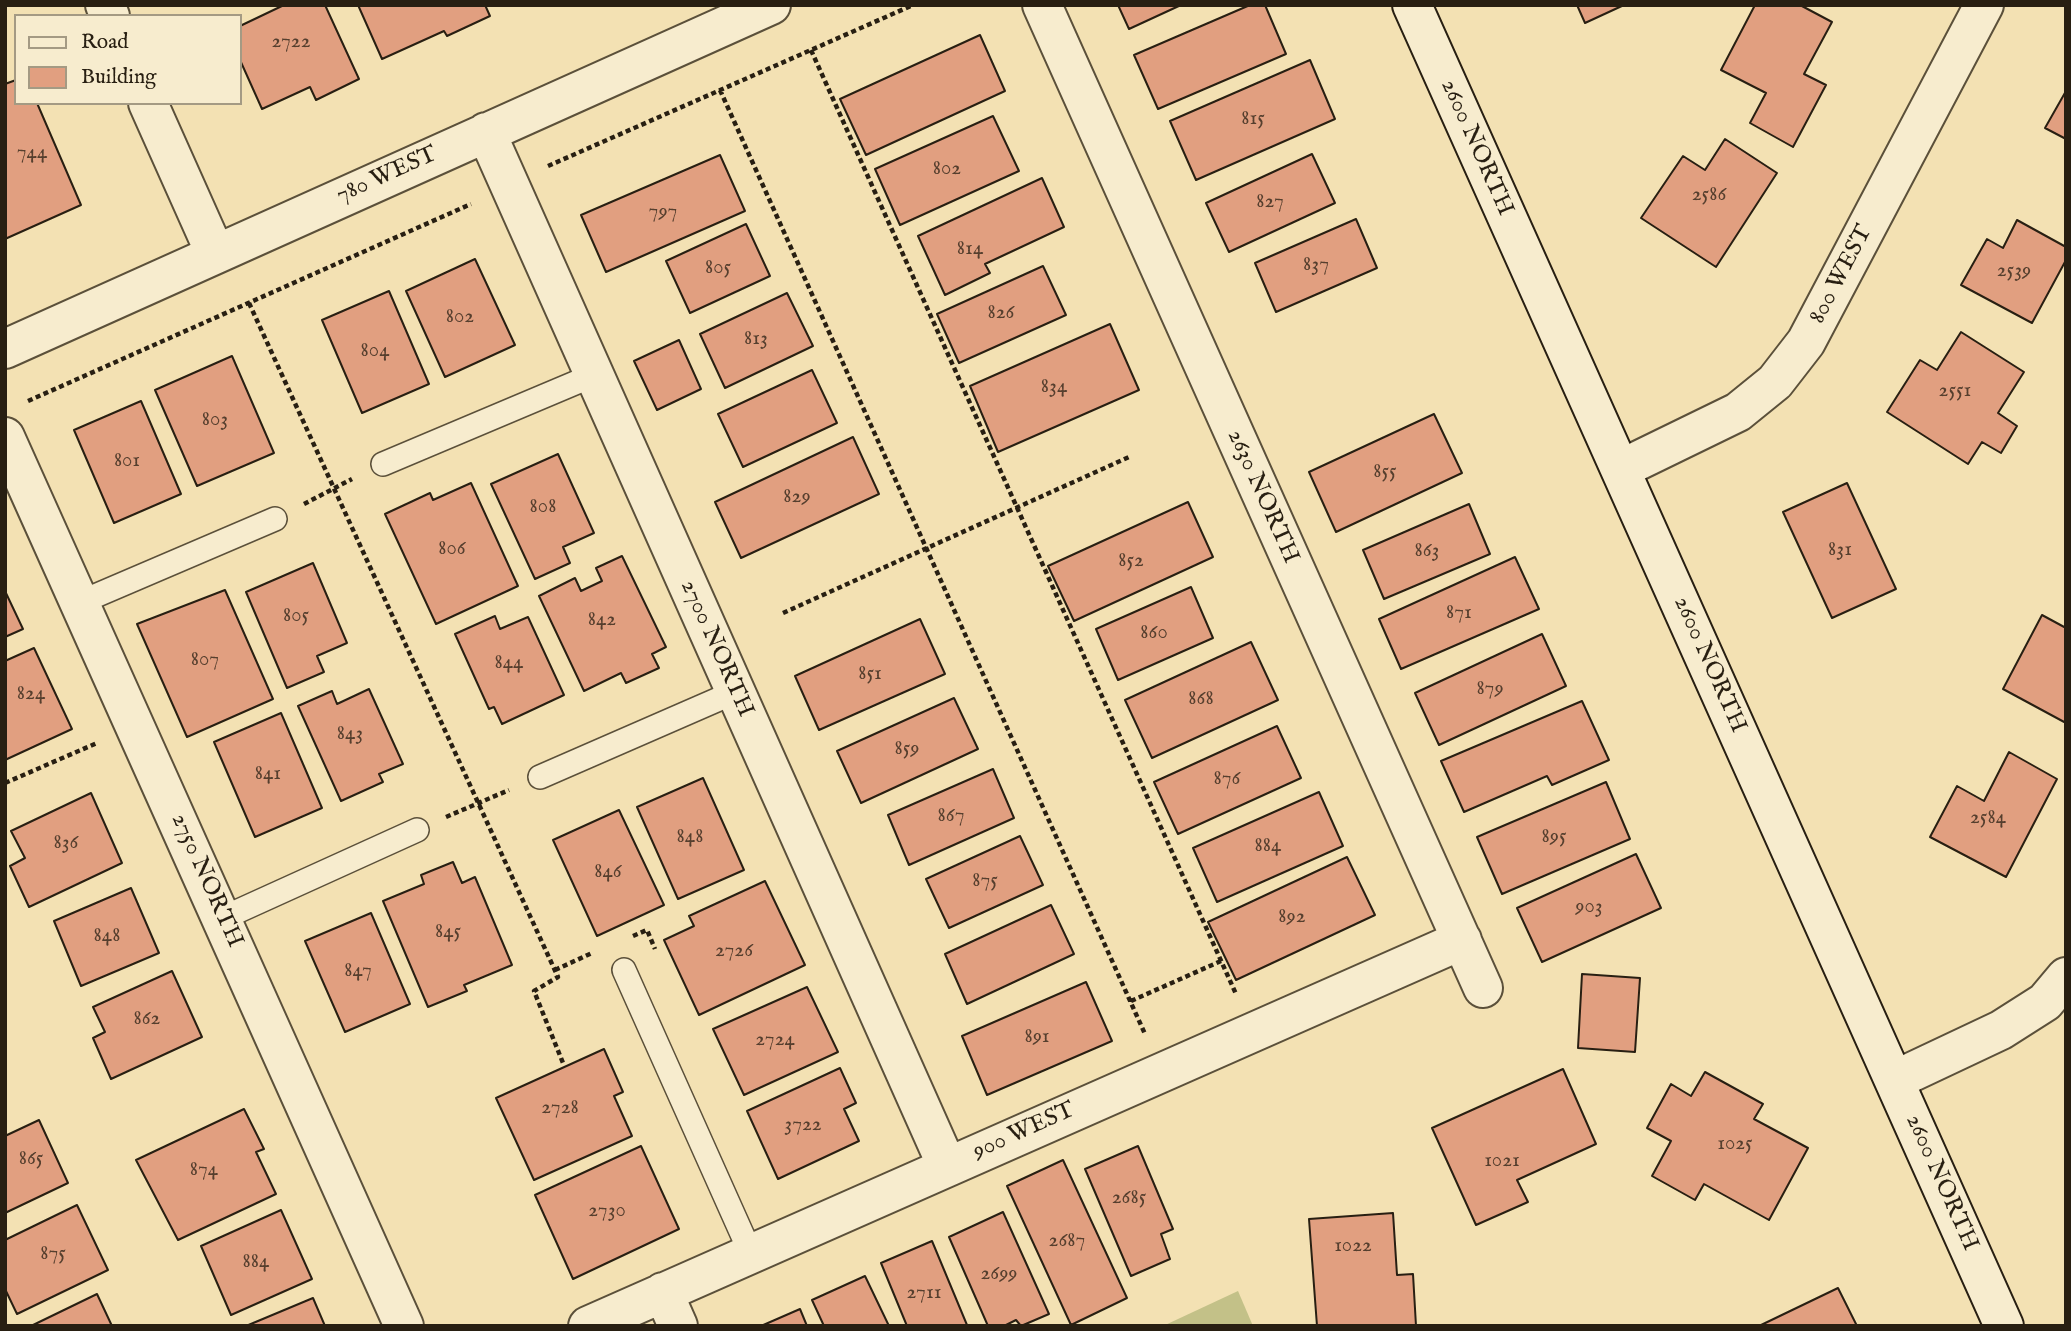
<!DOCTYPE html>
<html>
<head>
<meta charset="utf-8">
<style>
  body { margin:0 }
  #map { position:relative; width:2071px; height:1331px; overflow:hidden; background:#f3e1b3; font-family:"IM FELL English",serif }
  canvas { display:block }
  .frame { position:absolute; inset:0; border:7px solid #281f12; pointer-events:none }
  .legend { position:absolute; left:14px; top:14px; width:228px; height:91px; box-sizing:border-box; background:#f7ecce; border:2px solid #a49a83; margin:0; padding:9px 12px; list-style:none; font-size:21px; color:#281f12 }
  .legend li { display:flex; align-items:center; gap:14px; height:35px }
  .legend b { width:35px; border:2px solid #a49a83 }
</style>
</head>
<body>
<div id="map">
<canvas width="2071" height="1331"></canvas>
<div class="frame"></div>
<ul class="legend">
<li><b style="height:9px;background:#f7ecce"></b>Road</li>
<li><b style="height:19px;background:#e19f80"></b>Building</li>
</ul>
</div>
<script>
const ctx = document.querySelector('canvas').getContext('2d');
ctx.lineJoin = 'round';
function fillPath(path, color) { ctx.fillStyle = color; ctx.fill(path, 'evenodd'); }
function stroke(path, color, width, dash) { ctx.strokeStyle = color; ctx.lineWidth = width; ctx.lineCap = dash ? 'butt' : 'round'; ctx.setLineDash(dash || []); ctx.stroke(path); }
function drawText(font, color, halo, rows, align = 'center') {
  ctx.font = font + ' "IM FELL English",serif'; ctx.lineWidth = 7; ctx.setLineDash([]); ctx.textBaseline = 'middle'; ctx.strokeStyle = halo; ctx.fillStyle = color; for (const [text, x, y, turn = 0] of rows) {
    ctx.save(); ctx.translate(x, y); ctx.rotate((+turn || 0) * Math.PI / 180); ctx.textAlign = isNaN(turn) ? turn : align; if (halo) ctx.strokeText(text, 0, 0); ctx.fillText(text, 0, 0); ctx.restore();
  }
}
fillPath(new Path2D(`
  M 1238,1291 L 1253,1326 L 1163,1326 Z`), '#c3c188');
const building = new Path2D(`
  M 284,5 L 325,5 L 359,79 L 316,100 L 310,87 L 262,109 L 240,60 L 240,26 Z
  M 358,5 L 485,5 L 490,16 L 447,36 L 444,31 L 382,59 Z
  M 1118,5 L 1181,5 L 1129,29 Z
  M 1250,5 L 1265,5 L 1286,54 L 1158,109 L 1134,55 Z
  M 1577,5 L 1624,5 L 1585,23 Z
  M 1755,5 L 1800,5 L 1832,22 L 1804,74 L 1826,85 L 1793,147 L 1750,123 L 1766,93 L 1721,70 Z
  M 980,35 L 1005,91 L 866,155 L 840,99 Z
  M 1310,60 L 1335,119 L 1196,180 L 1170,121 Z
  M 16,80 L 16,103 L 37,103 L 81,205 L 5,239 L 5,84 Z
  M 2066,91 L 2066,139 L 2045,128 Z
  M 993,116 L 1019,171 L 900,225 L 875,169 Z
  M 1725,139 L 1777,173 L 1716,267 L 1641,218 L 1683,156 L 1705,170 Z
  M 1312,154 L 1335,203 L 1229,252 L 1206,203 Z
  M 720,155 L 745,211 L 606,272 L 581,215 Z
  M 1042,178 L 1064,227 L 985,264 L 990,273 L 945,295 L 918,236 Z
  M 1356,219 L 1377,268 L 1276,312 L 1255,263 Z
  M 2017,220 L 2066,247 L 2066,260 L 2032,323 L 1961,285 L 1987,239 L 2003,248 Z
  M 746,224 L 770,276 L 690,313 L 666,261 Z
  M 475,259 L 515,345 L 445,377 L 406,291 Z
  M 1043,266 L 1066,315 L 959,363 L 937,314 Z
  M 389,291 L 429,384 L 362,413 L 322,320 Z
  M 787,293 L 813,346 L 725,388 L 700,334 Z
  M 1110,324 L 1139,390 L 998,452 L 970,386 Z
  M 1961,332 L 2024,372 L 1998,413 L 2017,426 L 2001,453 L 1982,442 L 1968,464 L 1887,412 L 1920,360 L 1937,370 Z
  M 679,340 L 701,389 L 657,410 L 634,361 Z
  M 232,356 L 274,453 L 197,486 L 155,390 Z
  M 812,370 L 837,423 L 743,467 L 718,414 Z
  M 141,401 L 181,494 L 114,523 L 74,430 Z
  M 1434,414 L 1462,473 L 1336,532 L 1309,472 Z
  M 853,437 L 879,494 L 741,558 L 715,502 Z
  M 558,454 L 594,533 L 563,547 L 570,563 L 535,579 L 491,484 Z
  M 471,483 L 518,586 L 436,624 L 385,514 L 430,493 L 433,500 Z
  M 1847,483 L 1896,589 L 1832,618 L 1783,512 Z
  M 1188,502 L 1213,557 L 1074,621 L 1048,566 Z
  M 1469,504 L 1490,554 L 1384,599 L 1363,550 Z
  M 622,556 L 666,647 L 652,654 L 659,668 L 626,683 L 621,673 L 584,691 L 539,596 L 575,578 L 581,591 L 602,581 L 596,568 Z
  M 1515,557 L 1539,609 L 1401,669 L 1379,619 Z
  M 313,563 L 347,643 L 317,656 L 324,672 L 287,688 L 246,592 Z
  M 1191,587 L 1213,638 L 1118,680 L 1096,629 Z
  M 225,590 L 273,699 L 187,737 L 137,624 Z
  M 5,591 L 23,629 L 5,637 Z
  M 2042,615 L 2066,628 L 2066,723 L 2003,689 Z
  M 495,616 L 500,629 L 528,617 L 564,695 L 502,724 L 494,707 L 489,709 L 455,634 Z
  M 920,619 L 945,674 L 819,730 L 795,676 Z
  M 1542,634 L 1566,686 L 1439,745 L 1415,693 Z
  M 1251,642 L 1278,700 L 1152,758 L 1125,700 Z
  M 34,648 L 72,729 L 5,760 L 5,661 Z
  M 369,689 L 403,764 L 379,774 L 383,782 L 341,801 L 298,706 L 332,691 L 337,704 Z
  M 954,698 L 978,749 L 861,803 L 837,751 Z
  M 1582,701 L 1609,760 L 1552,785 L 1547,776 L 1464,812 L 1441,761 Z
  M 281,713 L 322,808 L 255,837 L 214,742 Z
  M 1277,726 L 1301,778 L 1178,834 L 1154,782 Z
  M 2009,752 L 2057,779 L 2006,877 L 1930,837 L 1957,786 L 1984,801 Z
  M 993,769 L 1014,818 L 909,865 L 888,815 Z
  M 703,778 L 744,870 L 678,899 L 637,807 Z
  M 1606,782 L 1630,839 L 1502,894 L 1477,837 Z
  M 1319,792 L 1343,846 L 1217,902 L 1193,848 Z
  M 91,793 L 122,863 L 29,907 L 10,866 L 25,858 L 11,831 Z
  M 619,810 L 664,905 L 597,936 L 553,840 Z
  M 1020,836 L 1043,885 L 949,928 L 926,879 Z
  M 1636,854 L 1661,908 L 1542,962 L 1517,908 Z
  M 1347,857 L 1375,915 L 1236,980 L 1208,922 Z
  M 453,862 L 462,883 L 475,877 L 512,965 L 464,985 L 467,991 L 428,1007 L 383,901 L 424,884 L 421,875 Z
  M 765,881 L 805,965 L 699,1015 L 664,940 L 694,926 L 689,916 Z
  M 131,888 L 159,953 L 81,986 L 54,921 Z
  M 1051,905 L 1074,954 L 967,1004 L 945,954 Z
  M 371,913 L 410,1004 L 345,1032 L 305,941 Z
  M 172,971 L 202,1037 L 111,1079 L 93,1038 L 105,1032 L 93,1007 Z
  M 1582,974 L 1640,978 L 1635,1052 L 1578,1048 Z
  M 1086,982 L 1112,1041 L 987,1095 L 962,1036 Z
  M 807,987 L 838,1052 L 744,1095 L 713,1029 Z
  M 604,1049 L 623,1092 L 614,1096 L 632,1136 L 534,1180 L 496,1098 Z
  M 840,1068 L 856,1103 L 844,1109 L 859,1141 L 778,1179 L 747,1111 Z
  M 1563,1069 L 1596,1144 L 1517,1180 L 1528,1202 L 1476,1225 L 1432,1128 Z
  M 1705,1072 L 1763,1104 L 1754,1119 L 1808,1148 L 1769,1220 L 1704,1184 L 1695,1200 L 1652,1176 L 1671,1141 L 1647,1128 L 1671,1084 L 1691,1096 Z
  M 244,1109 L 264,1149 L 256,1152 L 276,1194 L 178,1240 L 136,1160 Z
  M 39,1120 L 68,1183 L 5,1213 L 5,1136 Z
  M 641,1146 L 679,1229 L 573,1279 L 535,1195 Z
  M 1138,1146 L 1173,1229 L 1161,1234 L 1170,1259 L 1131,1276 L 1085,1169 Z
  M 1063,1160 L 1127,1298 L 1071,1325 L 1007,1186 Z
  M 77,1205 L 108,1270 L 17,1314 L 5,1289 L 5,1240 Z
  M 281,1210 L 312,1279 L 231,1315 L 201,1246 Z
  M 1003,1212 L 1049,1314 L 1021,1326 L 1016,1320 L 1004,1326 L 988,1326 L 949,1237 Z
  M 1393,1213 L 1397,1275 L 1413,1274 L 1416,1326 L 1317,1326 L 1309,1219 Z
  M 932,1241 L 967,1325 L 967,1326 L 907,1326 L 881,1263 Z
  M 865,1276 L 889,1326 L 824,1326 L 812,1300 Z
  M 1838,1288 L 1857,1326 L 1759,1326 Z
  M 97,1294 L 112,1326 L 31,1326 Z
  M 313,1298 L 325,1326 L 246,1326 Z
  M 800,1309 L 807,1326 L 761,1326 Z`);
fillPath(building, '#e19f80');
stroke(building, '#281f12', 2);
const lane = new Path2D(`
  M 383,464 L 594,375
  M 81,602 L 275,519
  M 540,777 L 735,692
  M 223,918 L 417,830
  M 624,970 L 751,1254`);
const street = new Path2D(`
  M 105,5 L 110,16
  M 1042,5 L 1483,988
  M 148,103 L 215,253
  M 486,132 L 947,1166
  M 5,349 L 771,5
  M 5,437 L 404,1326
  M 1621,469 L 1738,412 L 1775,382 L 1806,342 L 1984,5
  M 1895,1080 L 2001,1030 L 2045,1002 L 2066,977
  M 663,1292 L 678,1326
  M 588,1326 L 1462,940`);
const secondary = new Path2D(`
  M 1412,5 L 2004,1326`);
stroke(lane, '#5b503a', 26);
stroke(street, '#5b503a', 42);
stroke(secondary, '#281f12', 42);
stroke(new Path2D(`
  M 811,50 L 1236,994
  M 720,90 L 1145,1034
  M 548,166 L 913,5
  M 249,303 L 558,977 L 534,991 L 563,1063
  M 28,401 L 471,204
  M 304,504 L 352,479
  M 783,613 L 1129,457
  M 5,783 L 97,743
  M 446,817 L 509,790
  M 633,936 L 647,930 L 655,949
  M 555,970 L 592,953
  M 1131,1001 L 1221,961`), '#281f12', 4.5, [5, 3.5]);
stroke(lane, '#f7ecce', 23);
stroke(street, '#f7ecce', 38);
stroke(secondary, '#f7ecce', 38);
drawText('21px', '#563f2e', null, [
  ["2722",291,43],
  ["815",1253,120],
  ["744",32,154],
  ["802",947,170],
  ["2586",1709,196],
  ["827",1270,203],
  ["797",663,213],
  ["814",970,250],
  ["837",1316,266],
  ["805",718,269],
  ["2539",2014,272],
  ["826",1001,314],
  ["802",460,318],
  ["813",756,340],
  ["804",375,352],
  ["834",1054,388],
  ["2551",1955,392],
  ["803",215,421],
  ["801",127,462],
  ["855",1385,473],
  ["829",797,498],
  ["808",543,508],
  ["806",452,550],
  ["831",1840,551],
  ["863",1427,552],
  ["852",1131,562],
  ["871",1459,614],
  ["805",296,617],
  ["842",602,621],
  ["860",1154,634],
  ["807",205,661],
  ["844",509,664],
  ["851",870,675],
  ["879",1490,690],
  ["824",31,695],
  ["868",1201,700],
  ["843",350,735],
  ["859",907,750],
  ["841",268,775],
  ["876",1227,780],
  ["867",951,817],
  ["2584",1988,819],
  ["848",690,838],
  ["895",1554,838],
  ["836",66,844],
  ["884",1268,847],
  ["846",608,873],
  ["875",985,882],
  ["903",1589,908],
  ["892",1292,918],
  ["845",448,933],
  ["848",107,937],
  ["2726",734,952],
  ["847",358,972],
  ["862",147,1020],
  ["891",1037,1038],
  ["2724",775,1041],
  ["2728",560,1109],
  ["3722",803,1126],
  ["1025",1735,1145],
  ["865",31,1160],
  ["1021",1502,1162],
  ["874",204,1171],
  ["2685",1129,1199],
  ["2730",607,1212],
  ["2687",1067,1242],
  ["1022",1353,1247],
  ["875",53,1255],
  ["884",256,1263],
  ["2699",999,1275],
  ["2711",924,1294]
]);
drawText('24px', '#281f12', '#f7ecce', [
  ["2600 NORTH",1476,148,66],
  ["780 WEST",387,176,-24],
  ["800 WEST",1842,275,-62],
  ["2630 NORTH",1262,497,66],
  ["2700 NORTH",716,649,66],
  ["2600 NORTH",1709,665,66],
  ["2750 NORTH",206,881,66],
  ["900 WEST",1024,1132,-24],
  ["2600 NORTH",1941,1183,66]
]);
</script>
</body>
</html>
